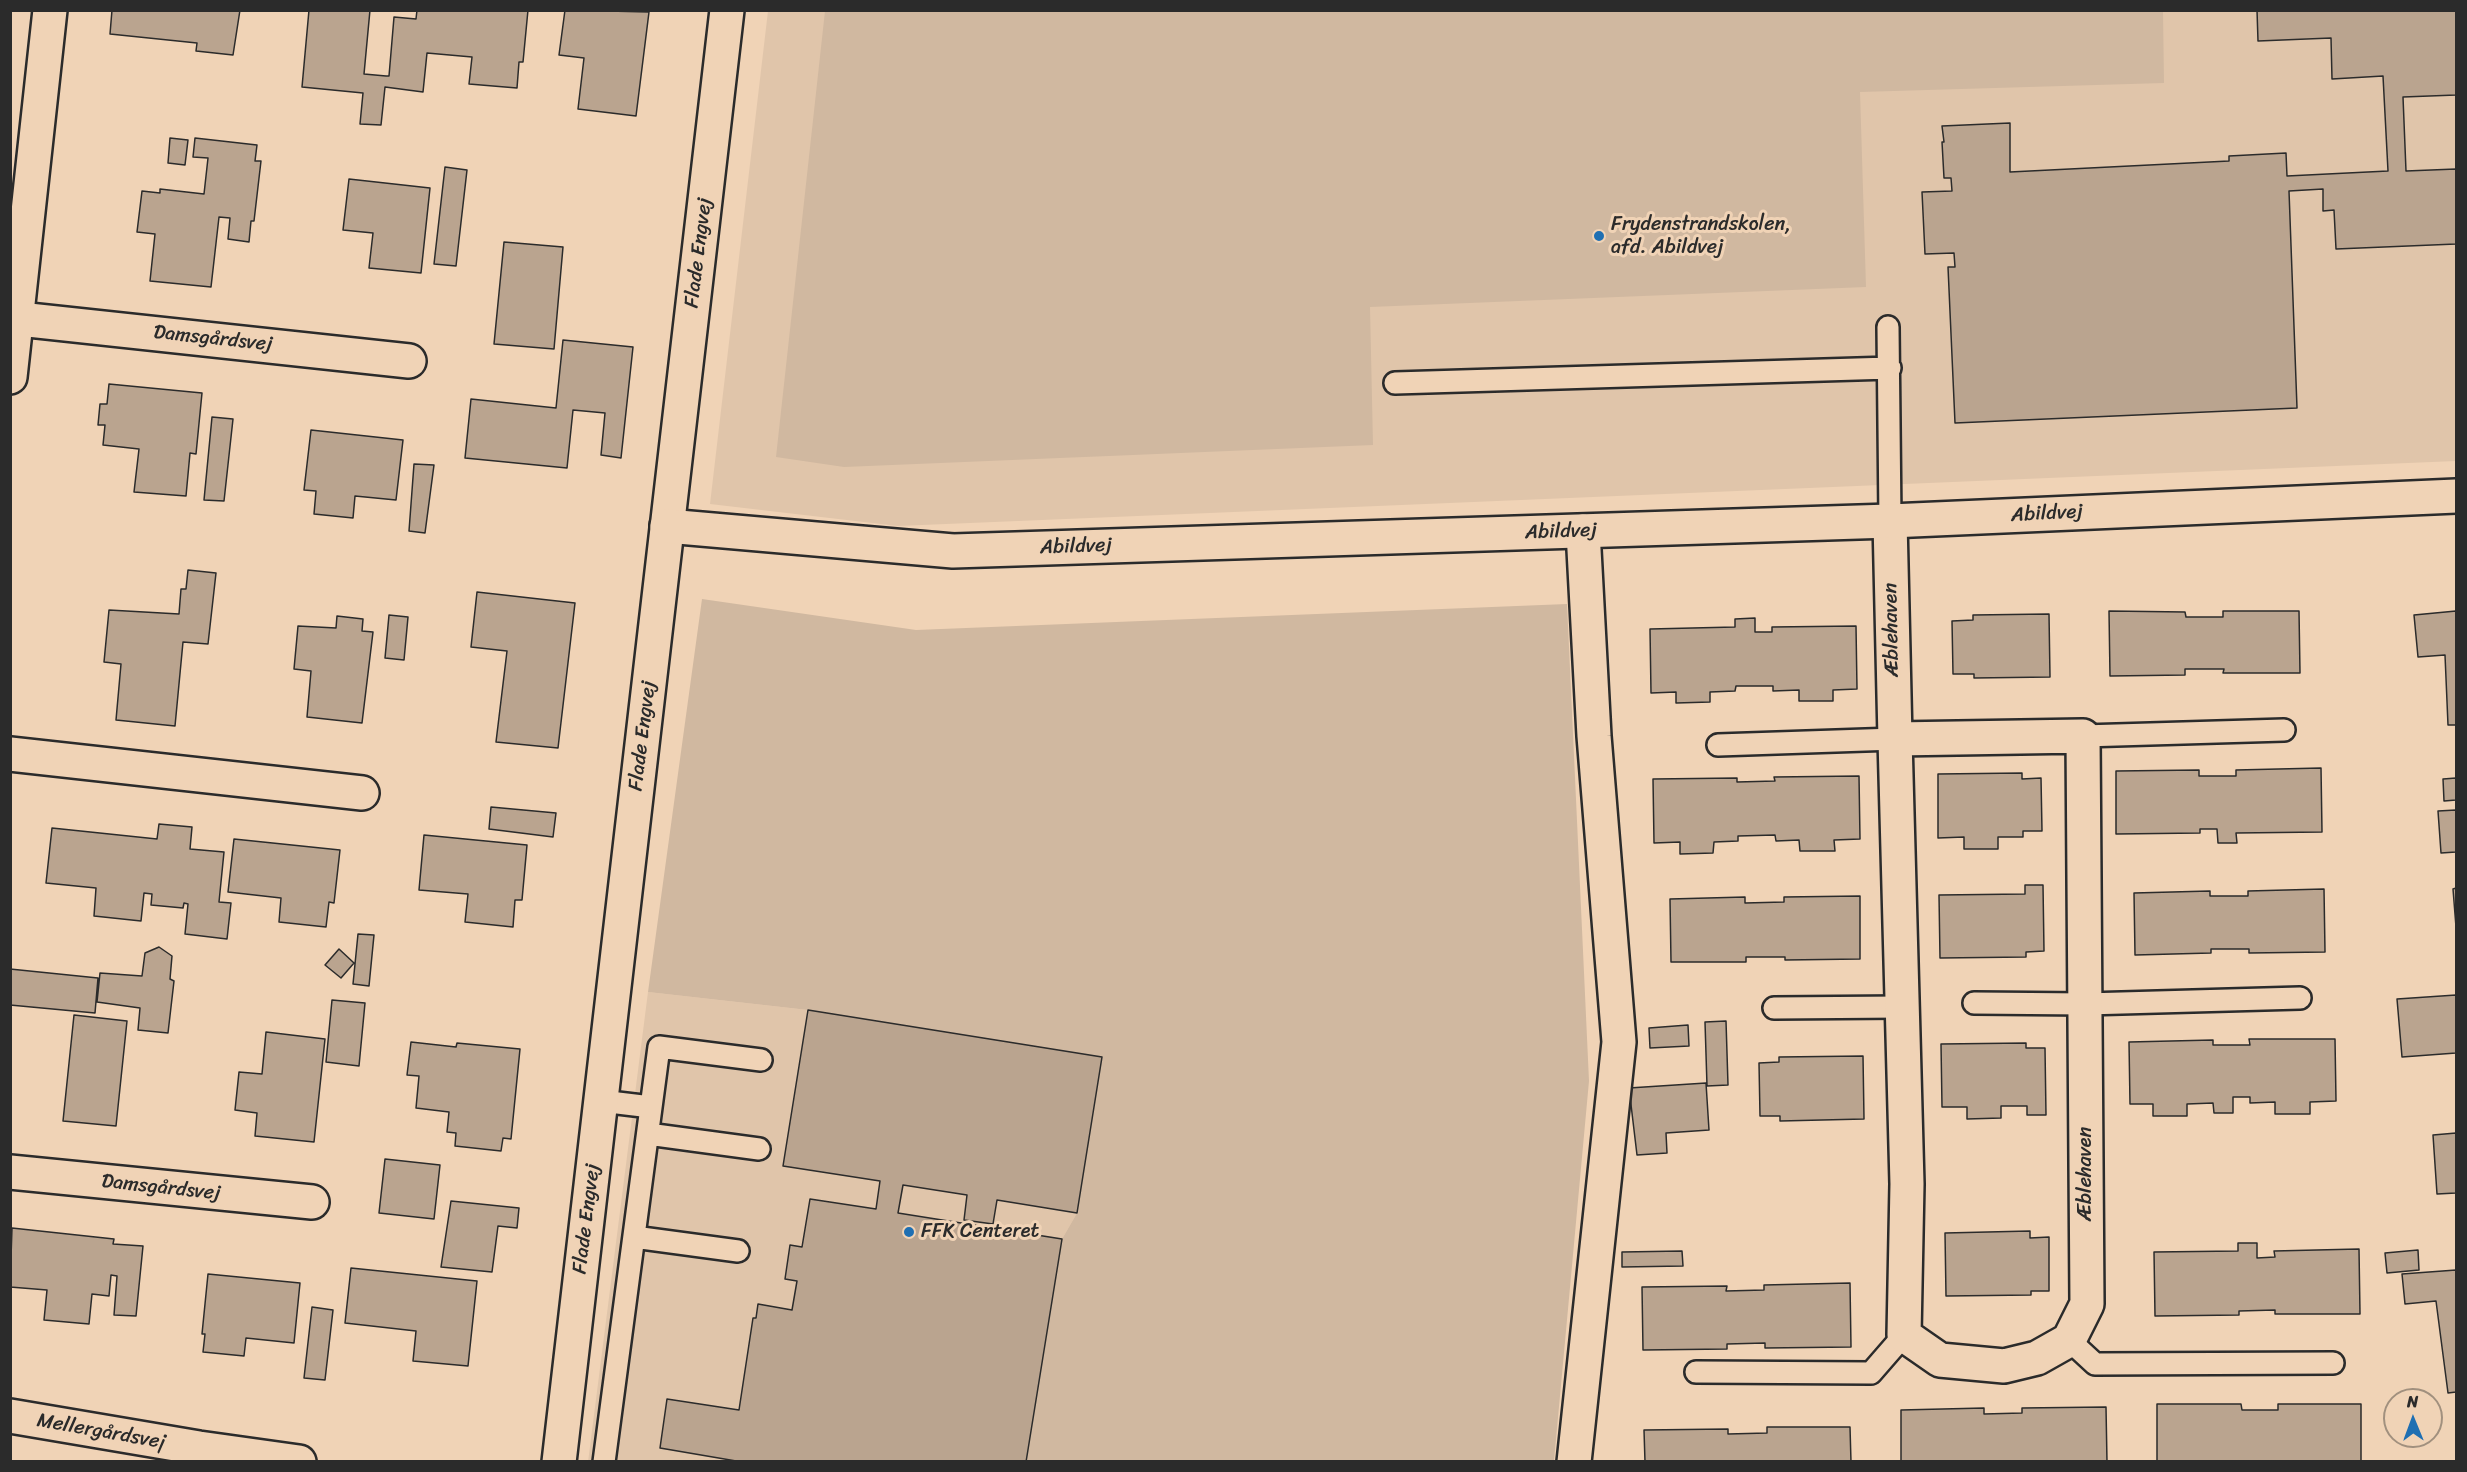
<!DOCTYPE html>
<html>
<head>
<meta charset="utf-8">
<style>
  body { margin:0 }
  #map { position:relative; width:2467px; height:1472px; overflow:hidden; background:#f0d3b6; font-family:Sriracha,sans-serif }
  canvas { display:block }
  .frame { position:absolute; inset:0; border:12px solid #2b2b2b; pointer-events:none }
  .north { position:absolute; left:2383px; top:1388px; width:60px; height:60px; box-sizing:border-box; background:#f0d3b6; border:2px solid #a1907e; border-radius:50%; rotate:359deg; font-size:16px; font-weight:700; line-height:24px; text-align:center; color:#2b2b2b }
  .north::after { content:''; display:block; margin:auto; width:21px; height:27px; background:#1f6fb2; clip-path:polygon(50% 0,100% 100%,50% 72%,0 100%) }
</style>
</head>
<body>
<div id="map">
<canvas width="2467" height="1472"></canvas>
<div class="frame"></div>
<div class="north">N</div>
</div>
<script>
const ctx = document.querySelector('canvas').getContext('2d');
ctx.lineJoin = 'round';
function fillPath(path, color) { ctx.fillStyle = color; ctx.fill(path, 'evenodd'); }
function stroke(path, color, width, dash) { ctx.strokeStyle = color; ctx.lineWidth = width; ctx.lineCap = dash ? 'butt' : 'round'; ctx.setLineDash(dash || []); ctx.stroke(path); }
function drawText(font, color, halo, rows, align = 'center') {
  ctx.font = font + ' Sriracha,sans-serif'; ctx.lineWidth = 6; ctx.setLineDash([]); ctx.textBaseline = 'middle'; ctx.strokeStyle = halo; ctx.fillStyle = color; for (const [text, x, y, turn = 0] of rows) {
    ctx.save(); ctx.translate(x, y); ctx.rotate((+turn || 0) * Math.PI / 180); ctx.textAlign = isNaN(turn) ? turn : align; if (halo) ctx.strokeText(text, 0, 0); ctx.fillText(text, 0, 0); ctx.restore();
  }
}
fillPath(new Path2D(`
  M 768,11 L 2456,11 L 2456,461 L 898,526 L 710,504 Z
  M 648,992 L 808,1010 L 1102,1057 L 1077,1213 L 1062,1239 L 1026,1461 L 588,1462 Z`), '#e0c5aa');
fillPath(new Path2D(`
  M 825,11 L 2163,11 L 2164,83 L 1860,92 L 1866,287 L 1370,307 L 1373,445 L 844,467 L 776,457 Z
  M 702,599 L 916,630 L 1567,604 L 1589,1081 L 1554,1461 L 1026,1461 L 1062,1239 L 1077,1213 L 1101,1057 L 808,1010 L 648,992 Z`), '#d0b8a0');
const building = new Path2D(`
  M 112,10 L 240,10 L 233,55 L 196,51 L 197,43 L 110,34 Z
  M 309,10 L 370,10 L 364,74 L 386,76 L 389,76 L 394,17 L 416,19 L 417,10 L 528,10 L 523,62 L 519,62 L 517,88 L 469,84 L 472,57 L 427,53 L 423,92 L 385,87 L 381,125 L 360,124 L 363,93 L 302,87 Z
  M 565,10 L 649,12 L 636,116 L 578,109 L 584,58 L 559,55 Z
  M 2257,10 L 2456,10 L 2456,95 L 2403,97 L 2406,171 L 2456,169 L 2456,244 L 2336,249 L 2334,210 L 2323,211 L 2323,189 L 2289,191 L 2297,408 L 1955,423 L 1948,267 L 1955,267 L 1954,253 L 1925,254 L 1922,192 L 1952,191 L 1951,178 L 1944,178 L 1942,142 L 1944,142 L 1942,126 L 2010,123 L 2010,172 L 2229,161 L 2229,156 L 2286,153 L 2287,176 L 2388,171 L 2383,76 L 2332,79 L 2331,38 L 2258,41 Z
  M 170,138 L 188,140 L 185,165 L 168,163 Z
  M 195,138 L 257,145 L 255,161 L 261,161 L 254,221 L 251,221 L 249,242 L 228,239 L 230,218 L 219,217 L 211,287 L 150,281 L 155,234 L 137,232 L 142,191 L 160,193 L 160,189 L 204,194 L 208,158 L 193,157 Z
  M 445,167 L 467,170 L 456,266 L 434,264 Z
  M 349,179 L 430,188 L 421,273 L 369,268 L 373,233 L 343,230 Z
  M 504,242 L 563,247 L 554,349 L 494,344 Z
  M 563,340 L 633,347 L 621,458 L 601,455 L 605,413 L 573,410 L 567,468 L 465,458 L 471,399 L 556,408 Z
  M 109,384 L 202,393 L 196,454 L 190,453 L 186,496 L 134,492 L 139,449 L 103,445 L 105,425 L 98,425 L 100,404 L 107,404 Z
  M 212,417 L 233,419 L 224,501 L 204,500 Z
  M 311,430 L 403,440 L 396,500 L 355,496 L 353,518 L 314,514 L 316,491 L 304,490 Z
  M 414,464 L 434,465 L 425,533 L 409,531 Z
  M 188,570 L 216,573 L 208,644 L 183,642 L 175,726 L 116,720 L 121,664 L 104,662 L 109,610 L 179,614 L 181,589 L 186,589 Z
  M 477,592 L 575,603 L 558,748 L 496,742 L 507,651 L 471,647 Z
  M 2109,611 L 2185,612 L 2186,617 L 2223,617 L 2223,611 L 2299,611 L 2300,673 L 2223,673 L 2224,669 L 2185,669 L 2185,675 L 2110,676 Z
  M 2456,611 L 2456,725 L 2448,725 L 2445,655 L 2418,657 L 2414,615 Z
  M 2049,614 L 2050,677 L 1974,678 L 1974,674 L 1953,674 L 1952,621 L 1973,620 L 1973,615 Z
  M 389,615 L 408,617 L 404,660 L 385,658 Z
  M 337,616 L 363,619 L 362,631 L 373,632 L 362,723 L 307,717 L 311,671 L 294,669 L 298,626 L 336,628 Z
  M 1755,618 L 1755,632 L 1772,632 L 1772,627 L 1856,626 L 1857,689 L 1833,690 L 1833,701 L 1799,701 L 1799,690 L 1773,691 L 1773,686 L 1736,686 L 1735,691 L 1710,692 L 1710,702 L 1676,703 L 1676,692 L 1651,693 L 1650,629 L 1735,627 L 1735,619 Z
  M 2321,768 L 2322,832 L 2236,833 L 2237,843 L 2218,843 L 2217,829 L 2200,829 L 2200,833 L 2116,834 L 2116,771 L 2199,770 L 2199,776 L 2236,776 L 2236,770 Z
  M 2022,773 L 2022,779 L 2041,778 L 2042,831 L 2023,831 L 2023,837 L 1998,837 L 1998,849 L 1964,849 L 1964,837 L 1938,838 L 1938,774 Z
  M 1859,776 L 1860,839 L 1834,840 L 1835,851 L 1800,851 L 1799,840 L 1776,841 L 1775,835 L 1738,836 L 1738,841 L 1714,842 L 1713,853 L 1680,854 L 1680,842 L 1654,843 L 1653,779 L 1737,778 L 1737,782 L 1775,781 L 1774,777 Z
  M 2456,778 L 2456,800 L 2444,801 L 2443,779 Z
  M 491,807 L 556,813 L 553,837 L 489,829 Z
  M 2456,810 L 2456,852 L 2441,853 L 2438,811 Z
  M 159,824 L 192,827 L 190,849 L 224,852 L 219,902 L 231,903 L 227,939 L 185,934 L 188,904 L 184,903 L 183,908 L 151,905 L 152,894 L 144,893 L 141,921 L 94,916 L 96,888 L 46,883 L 52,828 L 157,839 Z
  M 424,835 L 527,845 L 522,900 L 515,900 L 513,927 L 465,922 L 468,894 L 419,890 Z
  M 234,839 L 340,850 L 334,903 L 329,902 L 326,927 L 279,922 L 281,898 L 228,892 Z
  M 2025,885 L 2043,885 L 2044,951 L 2026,952 L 2026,957 L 1940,958 L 1939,895 L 2025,894 Z
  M 2456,888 L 2456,927 L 2453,889 Z
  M 2324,889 L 2325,952 L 2249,953 L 2249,949 L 2211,949 L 2211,953 L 2135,955 L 2134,893 L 2210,891 L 2210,896 L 2248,896 L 2248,891 Z
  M 1860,896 L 1860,959 L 1785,960 L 1785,957 L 1746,957 L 1746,962 L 1671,962 L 1670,899 L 1745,897 L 1745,903 L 1784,902 L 1784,897 Z
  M 358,934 L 374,935 L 369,986 L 353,984 Z
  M 159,947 L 172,956 L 170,979 L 174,981 L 168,1033 L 138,1030 L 140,1008 L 97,1002 L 100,973 L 142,976 L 145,953 Z
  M 339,949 L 354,963 L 341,978 L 325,965 Z
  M 10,969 L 98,978 L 95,1013 L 10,1005 Z
  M 2456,995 L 2456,1053 L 2402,1057 L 2397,999 Z
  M 332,1000 L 365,1003 L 359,1066 L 326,1062 Z
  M 808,1010 L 1102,1057 L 1077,1213 L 997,1200 L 993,1224 L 964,1220 L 967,1195 L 903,1185 L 898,1213 L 1062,1239 L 1026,1462 L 742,1462 L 660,1448 L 667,1399 L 739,1410 L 753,1318 L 756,1318 L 758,1304 L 792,1310 L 797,1281 L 785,1279 L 790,1245 L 802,1247 L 810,1199 L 876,1209 L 880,1181 L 783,1166 Z
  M 74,1015 L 127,1021 L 116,1126 L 63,1121 Z
  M 1726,1021 L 1728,1085 L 1707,1086 L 1705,1022 Z
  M 1688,1025 L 1689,1046 L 1650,1048 L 1649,1028 Z
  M 266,1032 L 325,1039 L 314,1142 L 255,1136 L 257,1113 L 235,1110 L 239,1072 L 262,1074 Z
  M 2249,1039 L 2335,1039 L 2336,1101 L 2310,1102 L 2310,1114 L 2275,1114 L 2275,1102 L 2250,1103 L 2250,1097 L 2233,1097 L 2233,1113 L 2214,1113 L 2213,1103 L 2187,1104 L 2187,1116 L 2153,1116 L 2153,1104 L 2130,1104 L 2129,1042 L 2213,1040 L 2213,1045 L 2250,1045 Z
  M 411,1042 L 456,1047 L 457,1043 L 520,1049 L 511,1139 L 503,1138 L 501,1151 L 455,1146 L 456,1133 L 447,1132 L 449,1112 L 416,1108 L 419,1076 L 407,1075 Z
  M 2026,1043 L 2026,1048 L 2045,1048 L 2046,1115 L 2027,1115 L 2027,1106 L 2001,1106 L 2001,1118 L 1967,1119 L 1967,1107 L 1942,1107 L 1941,1044 Z
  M 1863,1056 L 1864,1119 L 1780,1121 L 1780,1116 L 1760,1116 L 1759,1063 L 1779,1062 L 1779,1057 Z
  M 1706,1083 L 1709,1130 L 1666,1133 L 1667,1153 L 1637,1155 L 1629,1088 Z
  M 2456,1133 L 2456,1193 L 2437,1194 L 2433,1135 Z
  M 385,1159 L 440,1165 L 434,1219 L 379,1213 Z
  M 451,1201 L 519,1208 L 517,1228 L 498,1226 L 492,1272 L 441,1267 Z
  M 12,1228 L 114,1239 L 113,1244 L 143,1246 L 136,1316 L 114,1315 L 117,1276 L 111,1275 L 109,1296 L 92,1294 L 89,1324 L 44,1320 L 47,1290 L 10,1287 Z
  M 2030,1231 L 2030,1238 L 2049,1237 L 2049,1291 L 2031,1291 L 2031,1295 L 1946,1296 L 1945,1233 Z
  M 2238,1243 L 2257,1243 L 2257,1258 L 2275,1257 L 2274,1251 L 2359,1249 L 2360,1314 L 2275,1314 L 2275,1310 L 2239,1311 L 2239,1315 L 2155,1316 L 2154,1252 L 2238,1251 Z
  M 2418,1250 L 2419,1270 L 2387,1273 L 2385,1253 Z
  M 1682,1251 L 1683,1266 L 1622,1267 L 1622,1252 Z
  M 351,1268 L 477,1281 L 468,1366 L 413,1361 L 416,1331 L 345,1323 Z
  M 2456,1270 L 2456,1392 L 2448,1393 L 2436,1301 L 2405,1304 L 2402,1274 Z
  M 208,1274 L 300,1283 L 294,1343 L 246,1338 L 244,1356 L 203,1352 L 205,1334 L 202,1334 Z
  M 1850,1283 L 1851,1347 L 1765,1348 L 1765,1343 L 1727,1344 L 1727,1349 L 1643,1350 L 1642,1287 L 1727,1286 L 1726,1291 L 1764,1290 L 1764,1285 Z
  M 312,1307 L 333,1310 L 325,1380 L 304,1378 Z
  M 2157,1404 L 2241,1404 L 2242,1410 L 2278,1410 L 2278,1404 L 2361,1404 L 2361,1462 L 2157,1462 Z
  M 2106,1407 L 2107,1462 L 1901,1462 L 1901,1410 L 1984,1408 L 1984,1414 L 2022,1413 L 2022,1408 Z
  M 1767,1427 L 1850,1427 L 1851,1462 L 1645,1462 L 1644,1430 L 1728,1429 L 1728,1434 L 1767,1433 Z`);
fillPath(building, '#baa48f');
stroke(building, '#2b2b2b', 1.5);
const lane = new Path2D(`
  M 1888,327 L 1890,521
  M 1395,383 L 1890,368
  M 2083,736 L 2284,730
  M 1718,745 L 1895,739
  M 1974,1003 L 2086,1004 L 2300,998
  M 1774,1008 L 1902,1007
  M 601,1101 L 651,1107
  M 648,1134 L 759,1149
  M 634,1237 L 738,1251
  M 2069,1340 L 2095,1364 L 2333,1363
  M 1696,1372 L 1871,1373 L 1904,1335
  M 604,1462 L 659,1047 L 761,1060`);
const street = new Path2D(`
  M 10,318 L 409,361
  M 10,377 L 50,10
  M 1890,521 L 1895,739 L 2083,736 L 2087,1304 L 2069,1340 L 2037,1358 L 2004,1366 L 1940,1360 L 1904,1335 L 1907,1184 L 1895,739
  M 10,754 L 362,793
  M 10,1172 L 312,1202
  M 10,1416 L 199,1448 L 299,1462
  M 559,1462 L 727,10
  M 1574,1462 L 1619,1042 L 1594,736 L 1583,531`);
const secondary = new Path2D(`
  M 667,526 L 953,551 L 1890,521 L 2456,496`);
stroke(lane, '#2b2b2b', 26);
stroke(street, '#2b2b2b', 38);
stroke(secondary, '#2b2b2b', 38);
stroke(lane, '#f0d3b6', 21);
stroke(street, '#f0d3b6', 33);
stroke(secondary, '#f0d3b6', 33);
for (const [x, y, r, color] of [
  [1599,236,6,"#1f6fb2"],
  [909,1232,6,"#1f6fb2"]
]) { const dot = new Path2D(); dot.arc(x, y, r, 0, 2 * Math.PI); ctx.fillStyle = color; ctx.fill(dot); stroke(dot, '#f0d3b6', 2); }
drawText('20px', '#2b2b2b', '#f0d3b6', [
  ["Frydenstrandskolen,",1611,225],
  ["afd. Abildvej",1611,248],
  ["FFK Centeret",921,1232]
], 'left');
drawText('20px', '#2b2b2b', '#f0d3b6', [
  ["Flade Engvej",699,253,-83],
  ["Damsgårdsvej",213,339,6],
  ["Abildvej",2047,514,-3],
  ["Abildvej",1561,532,-2],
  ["Abildvej",1076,547,-2],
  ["Æblehaven",1892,630,-91],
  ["Flade Engvej",643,736,-83],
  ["Æblehaven",2086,1174,-90],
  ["Damsgårdsvej",161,1188,6],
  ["Flade Engvej",587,1219,-83],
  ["Mellergårdsvej",101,1432,10]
]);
</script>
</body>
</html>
